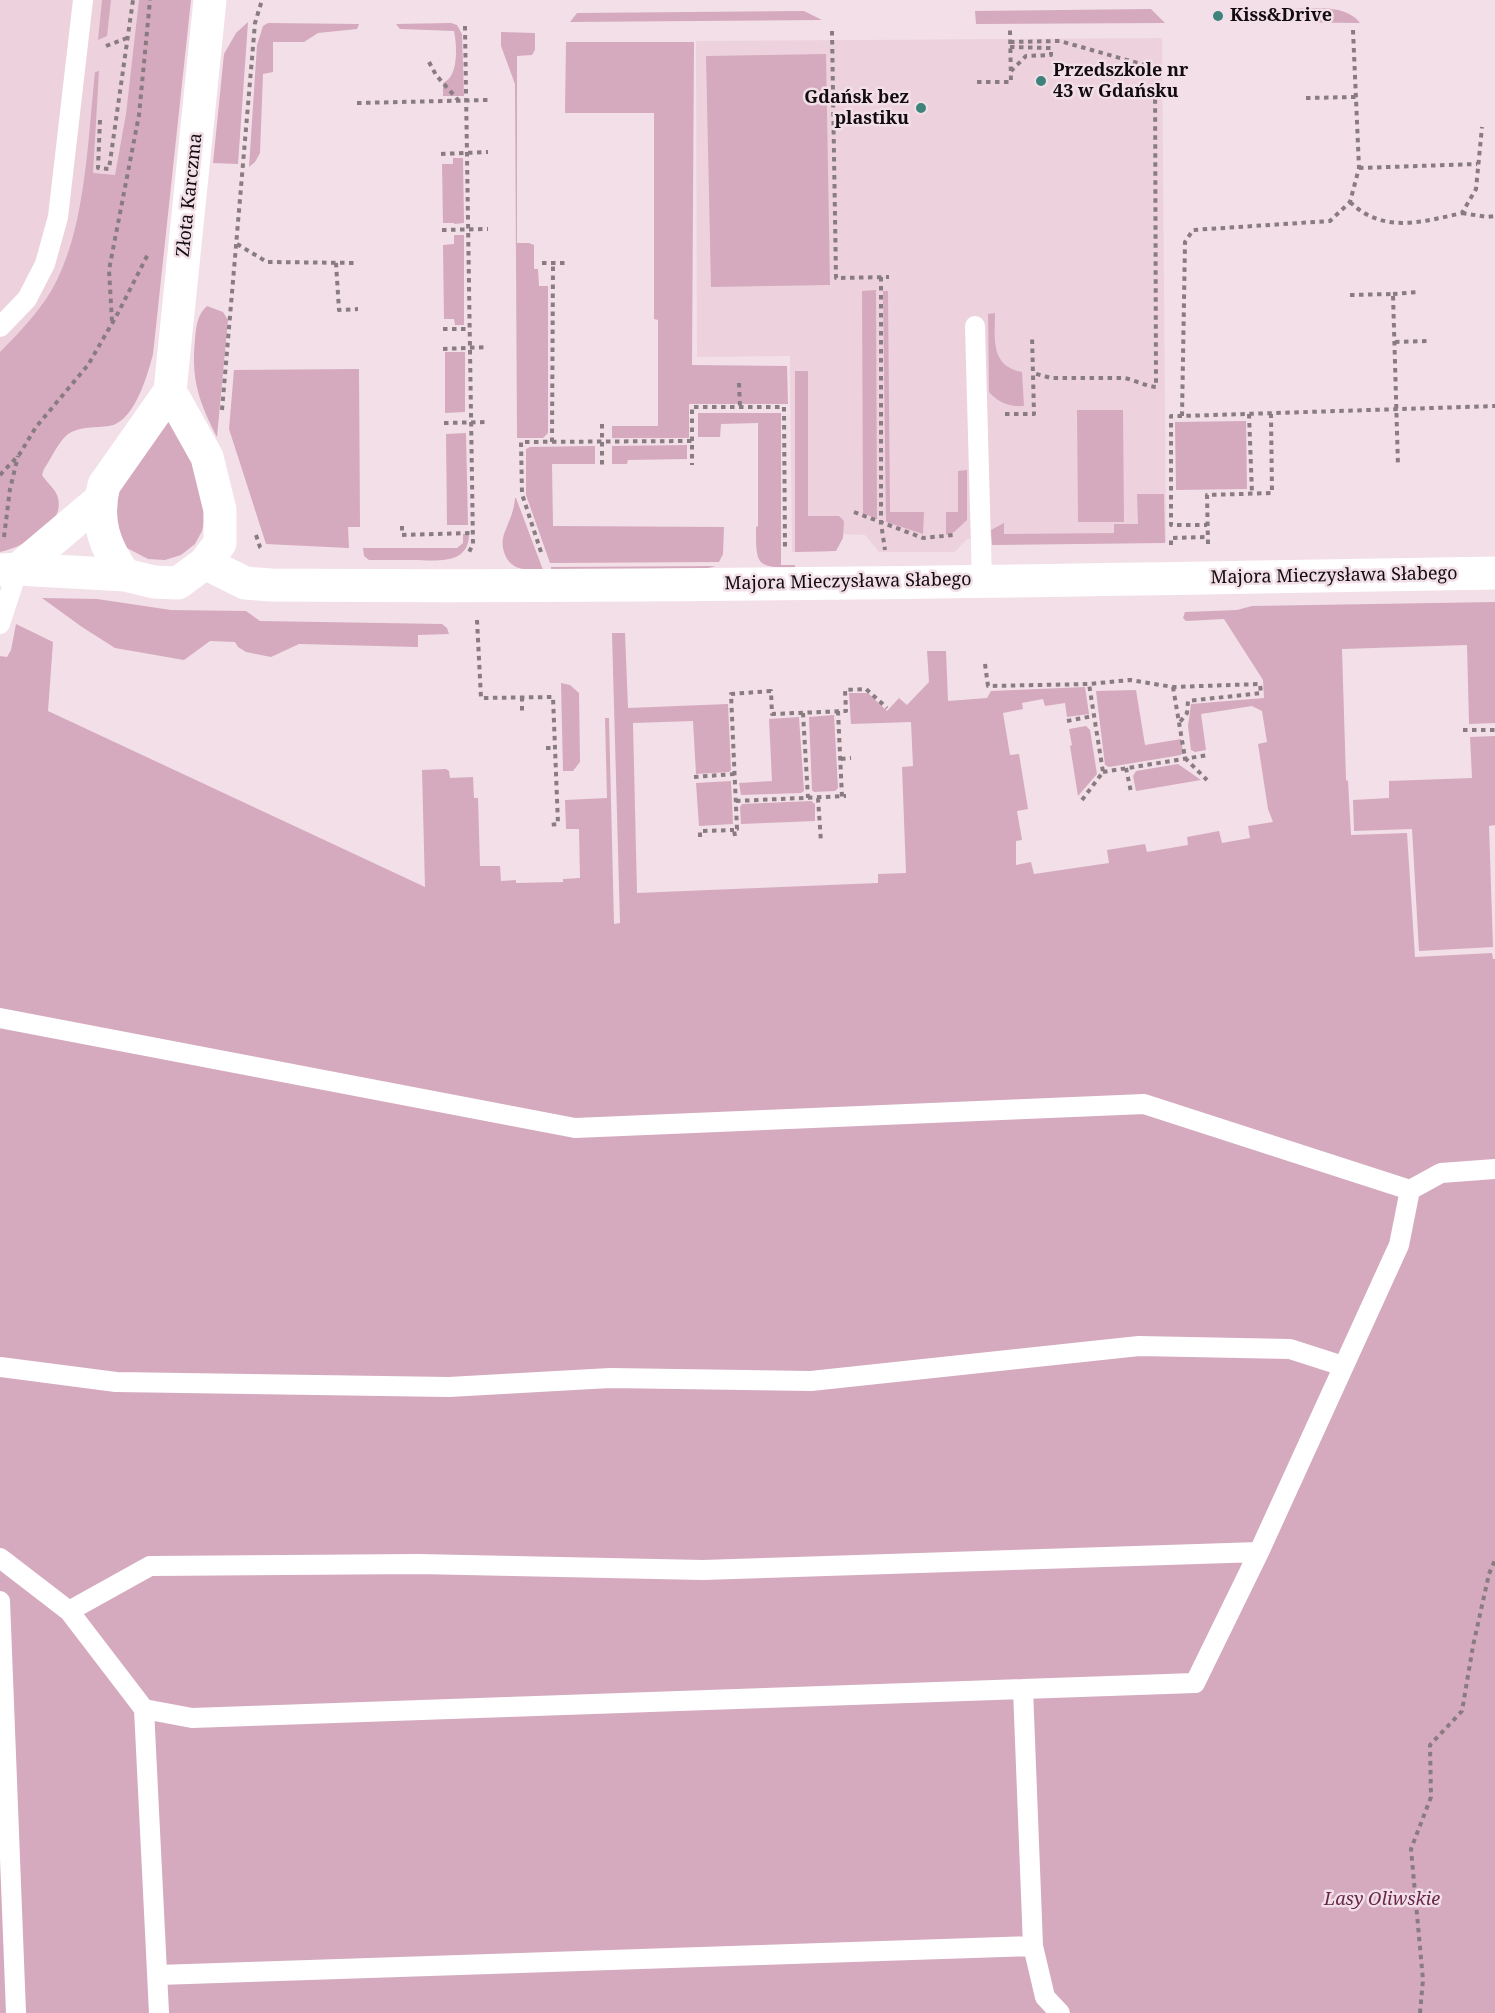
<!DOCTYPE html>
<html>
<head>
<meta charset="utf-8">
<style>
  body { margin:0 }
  canvas { display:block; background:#f2dfe7 }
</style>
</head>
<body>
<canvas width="1495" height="2013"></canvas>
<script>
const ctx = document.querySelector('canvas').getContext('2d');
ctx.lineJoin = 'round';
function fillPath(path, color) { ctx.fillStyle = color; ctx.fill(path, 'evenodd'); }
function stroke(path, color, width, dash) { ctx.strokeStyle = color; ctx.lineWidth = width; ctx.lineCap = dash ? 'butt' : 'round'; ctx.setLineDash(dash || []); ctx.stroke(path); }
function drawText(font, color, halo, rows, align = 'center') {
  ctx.font = font + ' "Noto Serif",serif'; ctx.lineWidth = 5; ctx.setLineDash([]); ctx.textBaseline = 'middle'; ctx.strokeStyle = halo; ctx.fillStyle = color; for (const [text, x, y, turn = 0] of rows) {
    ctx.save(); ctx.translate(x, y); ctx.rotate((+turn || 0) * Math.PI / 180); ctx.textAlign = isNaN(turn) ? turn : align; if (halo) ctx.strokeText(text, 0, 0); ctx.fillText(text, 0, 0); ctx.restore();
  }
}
fillPath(new Path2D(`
  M 0,0 L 141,0 L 129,115 L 101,274 L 0,442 Z
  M 1162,38 L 1166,542 L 967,539 L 955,552 L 879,552 L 865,535 L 839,534 L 826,552 L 792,552 L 790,356 L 697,357 L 696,41 Z`), '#edd2de');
fillPath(new Path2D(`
  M 102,0 L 111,0 L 107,36 L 98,40 Z
  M 139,0 L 191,0 L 153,354 C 148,374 134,423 109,426 C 95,428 80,426 68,434 C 58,442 51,459 44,469 L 42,475 C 47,483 56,489 58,498 C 65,527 22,547 0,552 L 0,352 C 21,331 44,307 57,280 C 86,222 88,136 95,72 L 99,71 L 93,173 L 115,175 L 126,114 Z
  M 1151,9 L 1165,23 L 976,24 L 975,11 Z
  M 1283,9 C 1306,9 1345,2 1360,23 L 1270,22 Z
  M 804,11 L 822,20 L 570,22 L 577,13 Z
  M 248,22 L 238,164 L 213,163 L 224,54 L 236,33 Z
  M 268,23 L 359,24 L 357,29 L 318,33 L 304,42 L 273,42 L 273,72 L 263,74 L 260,153 L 255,162 L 249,167 L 257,45 L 263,26 Z
  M 451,23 L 457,25 L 462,34 L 464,96 L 443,96 L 443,83 C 459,77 457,45 454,31 L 400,29 L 396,24 Z
  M 501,32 L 535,33 L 535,50 L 532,55 L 517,56 L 517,243 L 529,243 L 534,245 L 534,269 L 538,269 L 539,286 L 548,286 L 548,433 L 543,438 L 517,438 L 515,84 L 501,46 Z
  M 566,42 L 694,42 L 692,365 L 787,366 L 788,404 L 689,404 L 689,438 L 612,438 L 612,426 L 658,426 L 658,320 L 654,319 L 654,113 L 565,113 Z
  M 826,54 L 830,285 L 711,287 L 706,56 Z
  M 453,158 L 463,158 L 464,223 L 454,224 L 454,223 L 443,223 L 442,164 L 453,164 Z
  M 454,235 L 464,235 L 464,325 L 455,325 L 454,319 L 444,319 L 443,245 L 454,244 Z
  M 876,290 L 877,519 L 863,513 L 862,291 Z
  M 883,291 L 888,291 L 890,512 L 924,512 L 923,534 L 886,522 Z
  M 207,306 L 223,312 L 228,320 L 217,437 C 199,402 191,380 195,340 C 196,327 197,315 207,306 Z
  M 995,313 C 995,339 990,366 1022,372 L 1024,406 C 1009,407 999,403 989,392 L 988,314 Z
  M 465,352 L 465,412 L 445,413 L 445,352 Z
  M 359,369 L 360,527 L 348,527 L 349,548 L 266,544 L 229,429 L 234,370 Z
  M 795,371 L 808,371 L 808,516 L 839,516 L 844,521 L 843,538 L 836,551 L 795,552 Z
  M 1077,410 L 1123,410 L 1124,522 L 1078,522 Z
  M 698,413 L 781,413 L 781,565 L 795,565 L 795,568 C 756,567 756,566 756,527 L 758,526 L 758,423 L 721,424 L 720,437 L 698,437 Z
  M 166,416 L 196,466 L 203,490 L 204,521 L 202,531 L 195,544 L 181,555 L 165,560 L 148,559 L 125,547 L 113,523 L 119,482 Z
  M 1246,421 L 1247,489 L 1176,490 L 1175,422 Z
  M 466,433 L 468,525 L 447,525 L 446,434 Z
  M 687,445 L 687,459 L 628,460 L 627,464 L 612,464 L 612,446 Z
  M 595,446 L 595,464 L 552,464 L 553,526 L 724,527 L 723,554 L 719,562 L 550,563 L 526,495 L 526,449 L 530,447 Z
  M 967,470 L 967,520 L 954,532 L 946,535 L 946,512 L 958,512 L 958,471 Z
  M 1137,494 L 1164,494 L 1165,543 L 992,545 L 991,530 L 1004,523 L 1004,534 L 1114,533 L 1114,524 L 1138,524 Z
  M 515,498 L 516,498 L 543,570 C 526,570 510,571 504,552 C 502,546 502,540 504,534 C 509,521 514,512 515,498 Z
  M 463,534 L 469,534 C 469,566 435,560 413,560 C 398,560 384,560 369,560 L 364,556 L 363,548 L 457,548 L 463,543 Z
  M 716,566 L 708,568 L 551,571 L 551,567 Z
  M 42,598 L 97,599 L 171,610 L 246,611 L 260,621 L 442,624 L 447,628 L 449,634 L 418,635 L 418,647 L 299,644 L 271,657 L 246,652 L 238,647 L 235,642 L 210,641 L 184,660 L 115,648 L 82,627 Z
  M 1495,602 L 1495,723 L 1469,724 L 1467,645 L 1342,649 L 1346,780 L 1348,781 L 1351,835 L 1407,833 L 1415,957 L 1492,953 L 1493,959 L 1495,959 L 1495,2013 L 0,2013 L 0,656 L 7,657 L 11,650 L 16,624 L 53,642 L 48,711 L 425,887 L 422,770 L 446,769 L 449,771 L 450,778 L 473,777 L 474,798 L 478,798 L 480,866 L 500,866 L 501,881 L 516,880 L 516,883 L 563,882 L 563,879 L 580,878 L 579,829 L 566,829 L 565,800 L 607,798 L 605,718 L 609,718 L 614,924 L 620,923 L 612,633 L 625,633 L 628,708 L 728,704 L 731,770 L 729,772 L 696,774 L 693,721 L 633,723 L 637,893 L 878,883 L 878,874 L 906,873 L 902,767 L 913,766 L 911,722 L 851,724 L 849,693 L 868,693 L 887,711 L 899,698 L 907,705 L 929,682 L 927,651 L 946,651 L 948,701 L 987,698 L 991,691 L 1085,687 L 1089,714 L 1067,717 L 1065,703 L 1045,706 L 1043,699 L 1022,703 L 1023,709 L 1003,713 L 1010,755 L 1019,754 L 1028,809 L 1017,811 L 1022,840 L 1016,841 L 1016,865 L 1031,862 L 1034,874 L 1109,863 L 1107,850 L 1145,844 L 1147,852 L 1188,845 L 1187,837 L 1219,831 L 1222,843 L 1250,838 L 1248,826 L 1273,822 L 1268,809 L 1258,744 L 1267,742 L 1262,711 L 1252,706 L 1201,714 L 1206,750 L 1195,752 L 1191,750 L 1188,726 L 1191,704 L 1264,698 L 1263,680 L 1224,619 L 1186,621 L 1183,618 L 1185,612 L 1237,610 L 1252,606 Z
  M 561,683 L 570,685 L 579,693 L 580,762 L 573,771 L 563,771 Z
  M 1136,690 L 1145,745 L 1181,739 L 1183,752 L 1181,755 L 1109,767 L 1105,765 L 1096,691 Z
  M 834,715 L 838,788 L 835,791 L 814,792 L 812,790 L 809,717 Z
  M 799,717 L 804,791 L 801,793 L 741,795 L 739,783 L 772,781 L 769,719 Z
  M 1086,726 L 1090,730 L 1097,774 L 1078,796 L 1070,746 L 1072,745 L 1069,729 Z
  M 1495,736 L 1495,825 L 1489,826 L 1493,947 L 1419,951 L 1412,829 L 1354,831 L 1353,800 L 1389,798 L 1389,781 L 1472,778 L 1470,737 Z
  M 1178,764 L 1201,780 L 1136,791 L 1133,776 L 1136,771 Z
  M 731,781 L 733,824 L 699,826 L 696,783 Z
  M 811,801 L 815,804 L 815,821 L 741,824 L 740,807 L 742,804 Z`), '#d5aabe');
stroke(new Path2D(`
  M 465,26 L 473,544 L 469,552
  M 1353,30 L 1359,168 L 1350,202 L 1330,221 L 1193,230 L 1185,242 L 1182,416 L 1495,406
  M 832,31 L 836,278 L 889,277
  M 1010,42 L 1060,41 L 1155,68 L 1156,387 C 1145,386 1135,380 1124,378 L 1051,378 L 1033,373
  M 106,46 L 127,38
  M 1010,47 L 1051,48 L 1051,55 L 1026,56 L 1011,71
  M 429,62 L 436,75 L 458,100
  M 977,82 L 1011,82 L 1010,30
  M 1306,98 L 1356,97
  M 357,103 L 488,100
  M 100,120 L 98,168 L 109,169 L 133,0
  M 441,154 L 488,152
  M 1359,168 L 1477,164
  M 1350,202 C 1383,234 1422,222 1462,213 L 1476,189 L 1482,127
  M 1462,213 L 1487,217 L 1495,216
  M 442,230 L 488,229
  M 237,244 L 267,262 L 358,263
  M 336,263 L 339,310 L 358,309
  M 542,263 L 568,263
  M 881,277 L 881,523 L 885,550
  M 1393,294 L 1418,292
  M 1350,295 L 1393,294 L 1398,466
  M 112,321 L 109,270 L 139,115 L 150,0
  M 443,329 L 470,329
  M 1395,342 L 1429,341
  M 443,349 L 488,347
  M 739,383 L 740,407
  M 222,410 L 255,23 L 262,0
  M 1005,414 L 1034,414 L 1032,335
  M 1249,414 L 1252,493
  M 1182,416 L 1171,416 L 1171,525 L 1207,525
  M 444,423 L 488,422
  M 602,424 L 602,465
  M 692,441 L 692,407 L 784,407 L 785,550
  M 552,442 L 553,263
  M 0,475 L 19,455 L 36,427 L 88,365 L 118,313 L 148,254
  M 854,512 L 923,538 L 953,535
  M 402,526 L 402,535 L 473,533
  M 256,535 L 260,547 L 263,550
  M 4,537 L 10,489 L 18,456
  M 1208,544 L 1207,495 L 1272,493 L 1271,414
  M 1171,545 L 1171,538 L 1208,537
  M 541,552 L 522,494 L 521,442 L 692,441 L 692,465
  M 477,620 L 481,698 L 553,697 L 558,824 L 548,825
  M 985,664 L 988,686 L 1089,684 L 1130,680 L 1173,687 L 1260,684 L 1261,693 L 1188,701 L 1187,713 L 1180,722
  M 1173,687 L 1185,758 L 1207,780
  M 522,697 L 522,711
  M 838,711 L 842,797
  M 803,713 L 808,798
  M 1067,721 L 1093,716
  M 1463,730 L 1495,730
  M 546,748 L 555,748
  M 841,759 L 851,758
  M 1126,768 L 1131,792
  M 1103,772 L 1208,755
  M 694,777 L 735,774
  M 818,798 L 821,842
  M 1082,800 L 1103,772 L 1089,684
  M 736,801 L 846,796
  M 735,836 L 734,830 L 737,829 L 731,694 L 771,691 L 772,714 L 846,711 L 845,690 L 866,689 L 887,708
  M 700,837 L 700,831 L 734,830
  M 1420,2013 L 1423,1980 L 1411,1849 L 1431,1797 L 1430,1745 L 1462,1711 L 1473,1646 L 1489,1574 L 1495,1560`), '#897c81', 4, [4.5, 4.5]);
stroke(new Path2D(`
  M 975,326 L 982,581
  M 0,327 L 27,299 L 45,264 L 58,217 L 83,0
  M 0,624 L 18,569
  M 0,1018 L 575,1128 L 1144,1104 L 1410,1190 L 1441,1173 L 1495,1169
  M 0,1367 L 116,1382 L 449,1387 L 610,1378 L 811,1381 L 1139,1346 L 1290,1349 L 1343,1366
  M 0,1558 L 69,1611 L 144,1709 L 159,2013
  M 0,1601 L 16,2013
  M 69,1611 L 150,1566 L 418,1564 L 703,1570 L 1259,1552
  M 1023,1689 L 1033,1946 L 1045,1997 L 1060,2013
  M 144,1709 L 192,1718 L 1195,1683 L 1259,1552 L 1399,1245 L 1410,1190
  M 158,1975 L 1033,1946`), '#fff', 20);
stroke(new Path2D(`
  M 205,563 L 245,583 L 271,585 C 679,588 1087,580 1495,573
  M 18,569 L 100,500
  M 0,570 L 18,569 L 125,575 L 154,582 L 178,583 L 205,563 L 220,543 L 220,510 L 207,457 L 170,391
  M 125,575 C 104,547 95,520 104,485 L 170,391 L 210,0`), '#fff', 33);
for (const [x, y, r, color] of [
  [1218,16,6,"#3d837c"],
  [1041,81,6,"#3d837c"],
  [921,108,6,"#3d837c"]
]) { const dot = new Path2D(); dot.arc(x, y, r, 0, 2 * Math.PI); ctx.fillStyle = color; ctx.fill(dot); stroke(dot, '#f2dfe7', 2); }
drawText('bold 18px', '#120c0f', '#f2dfe7', [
  ["Kiss&Drive",1230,16],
  ["Przedszkole nr",1053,71],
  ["43 w Gdańsku",1053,92],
  ["Gdańsk bez",909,98,"right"],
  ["plastiku",909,119,"right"]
], 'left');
drawText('18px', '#120c0f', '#f2dfe7', [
  ["Złota Karczma",190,195,-84],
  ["Majora Mieczysława Słabego",1334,576,-1],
  ["Majora Mieczysława Słabego",848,582,-1]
]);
drawText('italic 18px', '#66274a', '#f2dfe7', [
  ["Lasy Oliwskie",1382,1900]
]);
</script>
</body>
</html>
